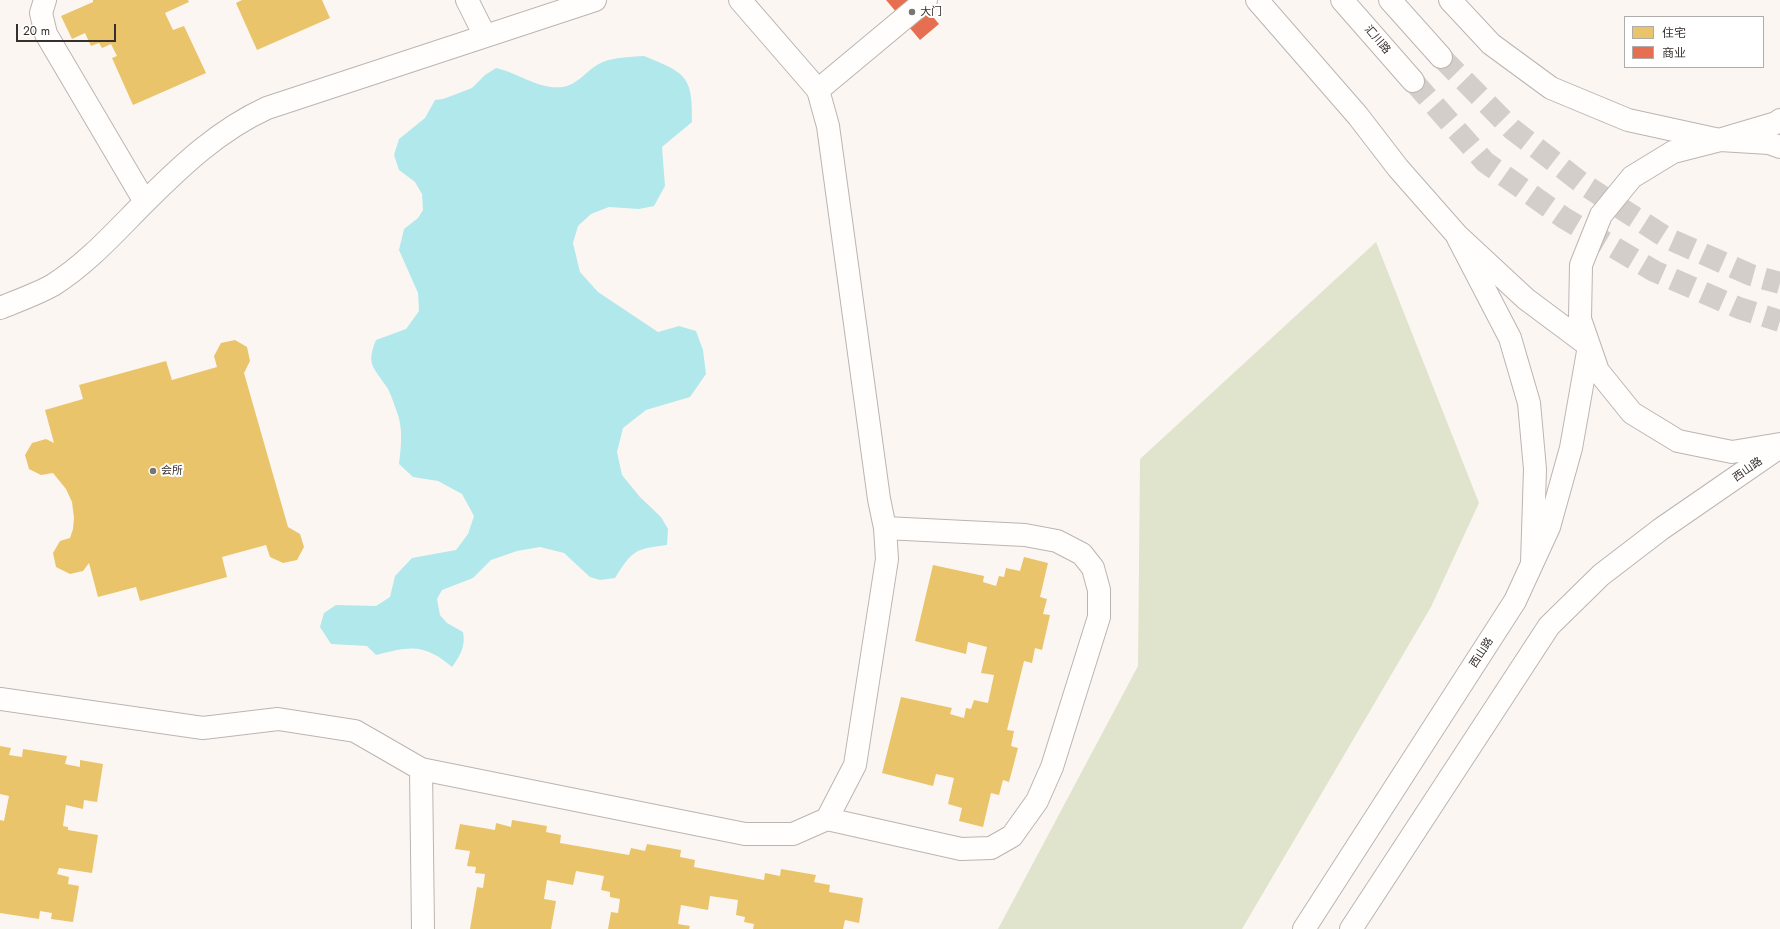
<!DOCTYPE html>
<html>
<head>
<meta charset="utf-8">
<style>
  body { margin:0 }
  #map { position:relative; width:1780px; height:929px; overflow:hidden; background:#fcf6f2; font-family:Jost,"Noto Sans SC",sans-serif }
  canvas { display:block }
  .legend { position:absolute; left:1624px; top:16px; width:140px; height:52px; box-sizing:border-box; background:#fff; border:1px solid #afacab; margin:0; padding:5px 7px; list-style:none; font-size:12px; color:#36302d }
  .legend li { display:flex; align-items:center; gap:8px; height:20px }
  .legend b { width:20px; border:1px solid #afacab }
  .scale { position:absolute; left:16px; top:24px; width:100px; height:18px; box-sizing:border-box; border:2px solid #36302d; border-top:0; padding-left:5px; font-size:12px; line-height:14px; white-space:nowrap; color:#36302d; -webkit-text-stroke:3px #fff; paint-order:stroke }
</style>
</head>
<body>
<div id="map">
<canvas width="1780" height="929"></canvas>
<ul class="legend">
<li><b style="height:11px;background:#e9c46a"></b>住宅</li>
<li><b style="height:11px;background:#e76f51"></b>商业</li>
</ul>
<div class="scale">20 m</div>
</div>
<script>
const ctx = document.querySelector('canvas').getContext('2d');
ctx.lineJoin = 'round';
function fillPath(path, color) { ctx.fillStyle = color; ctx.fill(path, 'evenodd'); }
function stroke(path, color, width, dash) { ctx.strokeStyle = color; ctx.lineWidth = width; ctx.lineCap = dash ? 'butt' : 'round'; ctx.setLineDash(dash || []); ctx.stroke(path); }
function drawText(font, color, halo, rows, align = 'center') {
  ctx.font = font + ' Jost,"Noto Sans SC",sans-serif'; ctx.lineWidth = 4; ctx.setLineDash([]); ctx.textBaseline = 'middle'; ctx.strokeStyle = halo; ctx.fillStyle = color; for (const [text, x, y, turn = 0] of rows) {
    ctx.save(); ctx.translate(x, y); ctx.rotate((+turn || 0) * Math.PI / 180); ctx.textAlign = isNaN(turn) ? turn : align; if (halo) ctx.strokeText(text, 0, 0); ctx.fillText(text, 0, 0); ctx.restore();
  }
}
fillPath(new Path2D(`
  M 1376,242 L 1479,503 L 1431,607 L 1242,929 L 998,929 L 1138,666 L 1140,459 Z`), '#e0e4cd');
fillPath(new Path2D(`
  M 644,56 C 686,73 693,76 692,122 L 662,147 L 665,186 L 654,206 L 639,209 L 609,207 L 591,214 L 578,226 L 573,243 L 580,272 L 598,292 L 658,332 L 679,326 L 696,331 L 703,350 L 706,374 L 690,397 L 646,410 L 623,428 L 617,452 L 622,475 L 640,497 L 661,517 L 668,529 L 667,545 C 634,549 632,551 615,578 L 600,580 L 590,577 L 564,553 L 540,547 L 517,551 L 491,560 L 473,578 L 442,590 L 437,599 L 440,615 L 447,623 L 463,632 C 466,646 460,656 452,667 C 438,655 424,646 404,649 C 394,650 385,653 376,655 L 367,646 L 331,644 L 320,627 L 324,613 L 336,605 L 376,606 L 390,597 L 395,576 L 412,558 L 456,550 L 468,534 L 474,516 L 462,494 L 438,481 L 413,477 L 399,464 C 401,447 403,431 398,415 C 395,407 392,397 388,389 C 375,368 365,366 376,340 L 406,329 L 419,311 L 418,293 L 399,250 L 404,229 L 418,218 L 423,210 L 422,194 L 415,182 L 399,170 L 394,155 L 399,139 L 425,118 L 435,100 L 443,99 L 472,88 L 485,75 L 496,68 C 519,73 539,90 563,87 C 576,85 586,72 597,65 C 610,57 629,57 644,56 Z`), '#b1e8ec');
fillPath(new Path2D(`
  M 93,0 L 188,0 L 189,2 L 165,13 L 173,30 L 184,26 L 206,73 L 133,105 L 112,58 L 117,56 L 111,44 L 102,48 L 99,43 L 91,46 L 85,33 L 72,39 L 61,16 L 93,2 Z
  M 242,0 L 322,0 L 330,18 L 257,50 L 236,3 Z
  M 235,340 L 247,347 L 250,361 L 244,373 L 288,527 L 300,534 L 304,547 L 297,560 L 283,563 L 270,557 L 266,545 L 222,557 L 227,577 L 140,601 L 136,587 L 98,597 L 89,563 L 83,571 L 70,574 L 56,567 L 53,553 L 60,541 L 70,538 L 73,529 L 74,518 L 72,502 L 66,489 L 53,473 L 41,475 L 29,469 L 25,455 L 32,443 L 46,439 L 54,443 L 45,410 L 83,399 L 79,385 L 166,361 L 172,380 L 217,367 L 214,356 L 221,343 Z
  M 1024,557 L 1048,563 L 1040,597 L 1047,599 L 1043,614 L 1050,615 L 1042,650 L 1035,648 L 1032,663 L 1024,661 L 1007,730 L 1014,731 L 1011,746 L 1018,748 L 1009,782 L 1003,780 L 999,795 L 991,793 L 983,827 L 959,821 L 962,808 L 948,804 L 954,778 L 936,774 L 933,786 L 882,773 L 901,697 L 952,708 L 950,714 L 964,718 L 966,708 L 971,709 L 974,700 L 988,703 L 994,675 L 981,673 L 987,647 L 968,642 L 966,654 L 915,641 L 933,565 L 984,576 L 983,582 L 996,586 L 999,576 L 1004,577 L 1006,568 L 1020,571 Z
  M 0,746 L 11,748 L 9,755 L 22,757 L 23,749 L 67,756 L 65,764 L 80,767 L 80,760 L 103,764 L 97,802 L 84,800 L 83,809 L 66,805 L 63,826 L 68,827 L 68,830 L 98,835 L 92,873 L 59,868 L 57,874 L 69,877 L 68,884 L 79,886 L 73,922 L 51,919 L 52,913 L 40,911 L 39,919 L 0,913 L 0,820 L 4,821 L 9,796 L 0,794 Z
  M 512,820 L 547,826 L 546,832 L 561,835 L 560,843 L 629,855 L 631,848 L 645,851 L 647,844 L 681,850 L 680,857 L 695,860 L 694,867 L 764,880 L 765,873 L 780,876 L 781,869 L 816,875 L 814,882 L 830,885 L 829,892 L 863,898 L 859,923 L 845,920 L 843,929 L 753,929 L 754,924 L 744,922 L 745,917 L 736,915 L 738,900 L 710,896 L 708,910 L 681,905 L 678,924 L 690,926 L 689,929 L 608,929 L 611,912 L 618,913 L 620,899 L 610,897 L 610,892 L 601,890 L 604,876 L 576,871 L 573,885 L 547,880 L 544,899 L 556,901 L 551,929 L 470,929 L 477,887 L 483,888 L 485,874 L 475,873 L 476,867 L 467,866 L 470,851 L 455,849 L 460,824 L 495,830 L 496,823 L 511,827 Z`), '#e9c46a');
fillPath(new Path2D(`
  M 886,0 L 919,0 L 939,24 L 920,40 Z`), '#e76f51');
stroke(new Path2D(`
  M 1441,57 L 1512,129 L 1583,184 L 1667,238 L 1751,275 L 1780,283
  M 1413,81 L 1485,162 L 1564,218 L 1654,271 L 1739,308 L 1780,321`), '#d4cecb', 22, [22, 11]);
const minor = new Path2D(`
  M 45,0 L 41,13 L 46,34 L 145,202
  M 467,0 L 485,36
  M 818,90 L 926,0
  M 1722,139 L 1776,123 L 1780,120
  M 1458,238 L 1510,338 L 1529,403 L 1535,469 L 1532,563
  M 0,308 C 17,301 37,294 53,285 C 88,263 116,231 145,202 C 182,165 219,130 267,108 L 595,0
  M 0,699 L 203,728 L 278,719 L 355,731 L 421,769 L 423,929
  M 421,769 L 745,834 L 793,834 L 827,819 L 855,765 L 887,559 L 885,528 L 879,499 L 828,126 L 818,90 L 740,0
  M 827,819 L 961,849 L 991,848 L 1012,836 L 1037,801 L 1052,767 L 1099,617 L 1099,590 L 1093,568 L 1082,554 L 1057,541 L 1025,535 L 885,528`);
const major = new Path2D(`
  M 1257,0 L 1358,116 L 1398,168 L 1457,235 L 1526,299 L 1589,346 L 1571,448 L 1549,527 L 1515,601 L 1304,929
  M 1342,0 L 1413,81
  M 1390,0 L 1441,57
  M 1450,0 L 1491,44 L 1551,88 L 1628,120 L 1715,139
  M 1780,147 L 1769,143 L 1720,140 L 1673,152 L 1632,177 L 1601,215 L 1581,265 L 1580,319 L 1598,371 L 1632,413 L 1678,441 L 1732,452 L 1780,444
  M 1351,929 L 1549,626 L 1601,575 L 1661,529 L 1780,447`);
stroke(minor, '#bbb5b1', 24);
stroke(major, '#bbb5b1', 24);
stroke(minor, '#fffefd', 22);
stroke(major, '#fffefd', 22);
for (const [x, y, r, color] of [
  [912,12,4,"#7b7572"],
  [153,471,4,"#7b7572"]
]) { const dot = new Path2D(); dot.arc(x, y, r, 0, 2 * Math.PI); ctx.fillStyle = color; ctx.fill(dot); stroke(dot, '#fff', 1.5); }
drawText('11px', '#36302d', '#fff', [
  ["大门",920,12],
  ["会所",161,471]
], 'left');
drawText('11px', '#36302d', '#fff', [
  ["汇川路",1377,40,49],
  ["西山路",1748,470,-35],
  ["西山路",1482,653,-57]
]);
</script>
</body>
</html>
